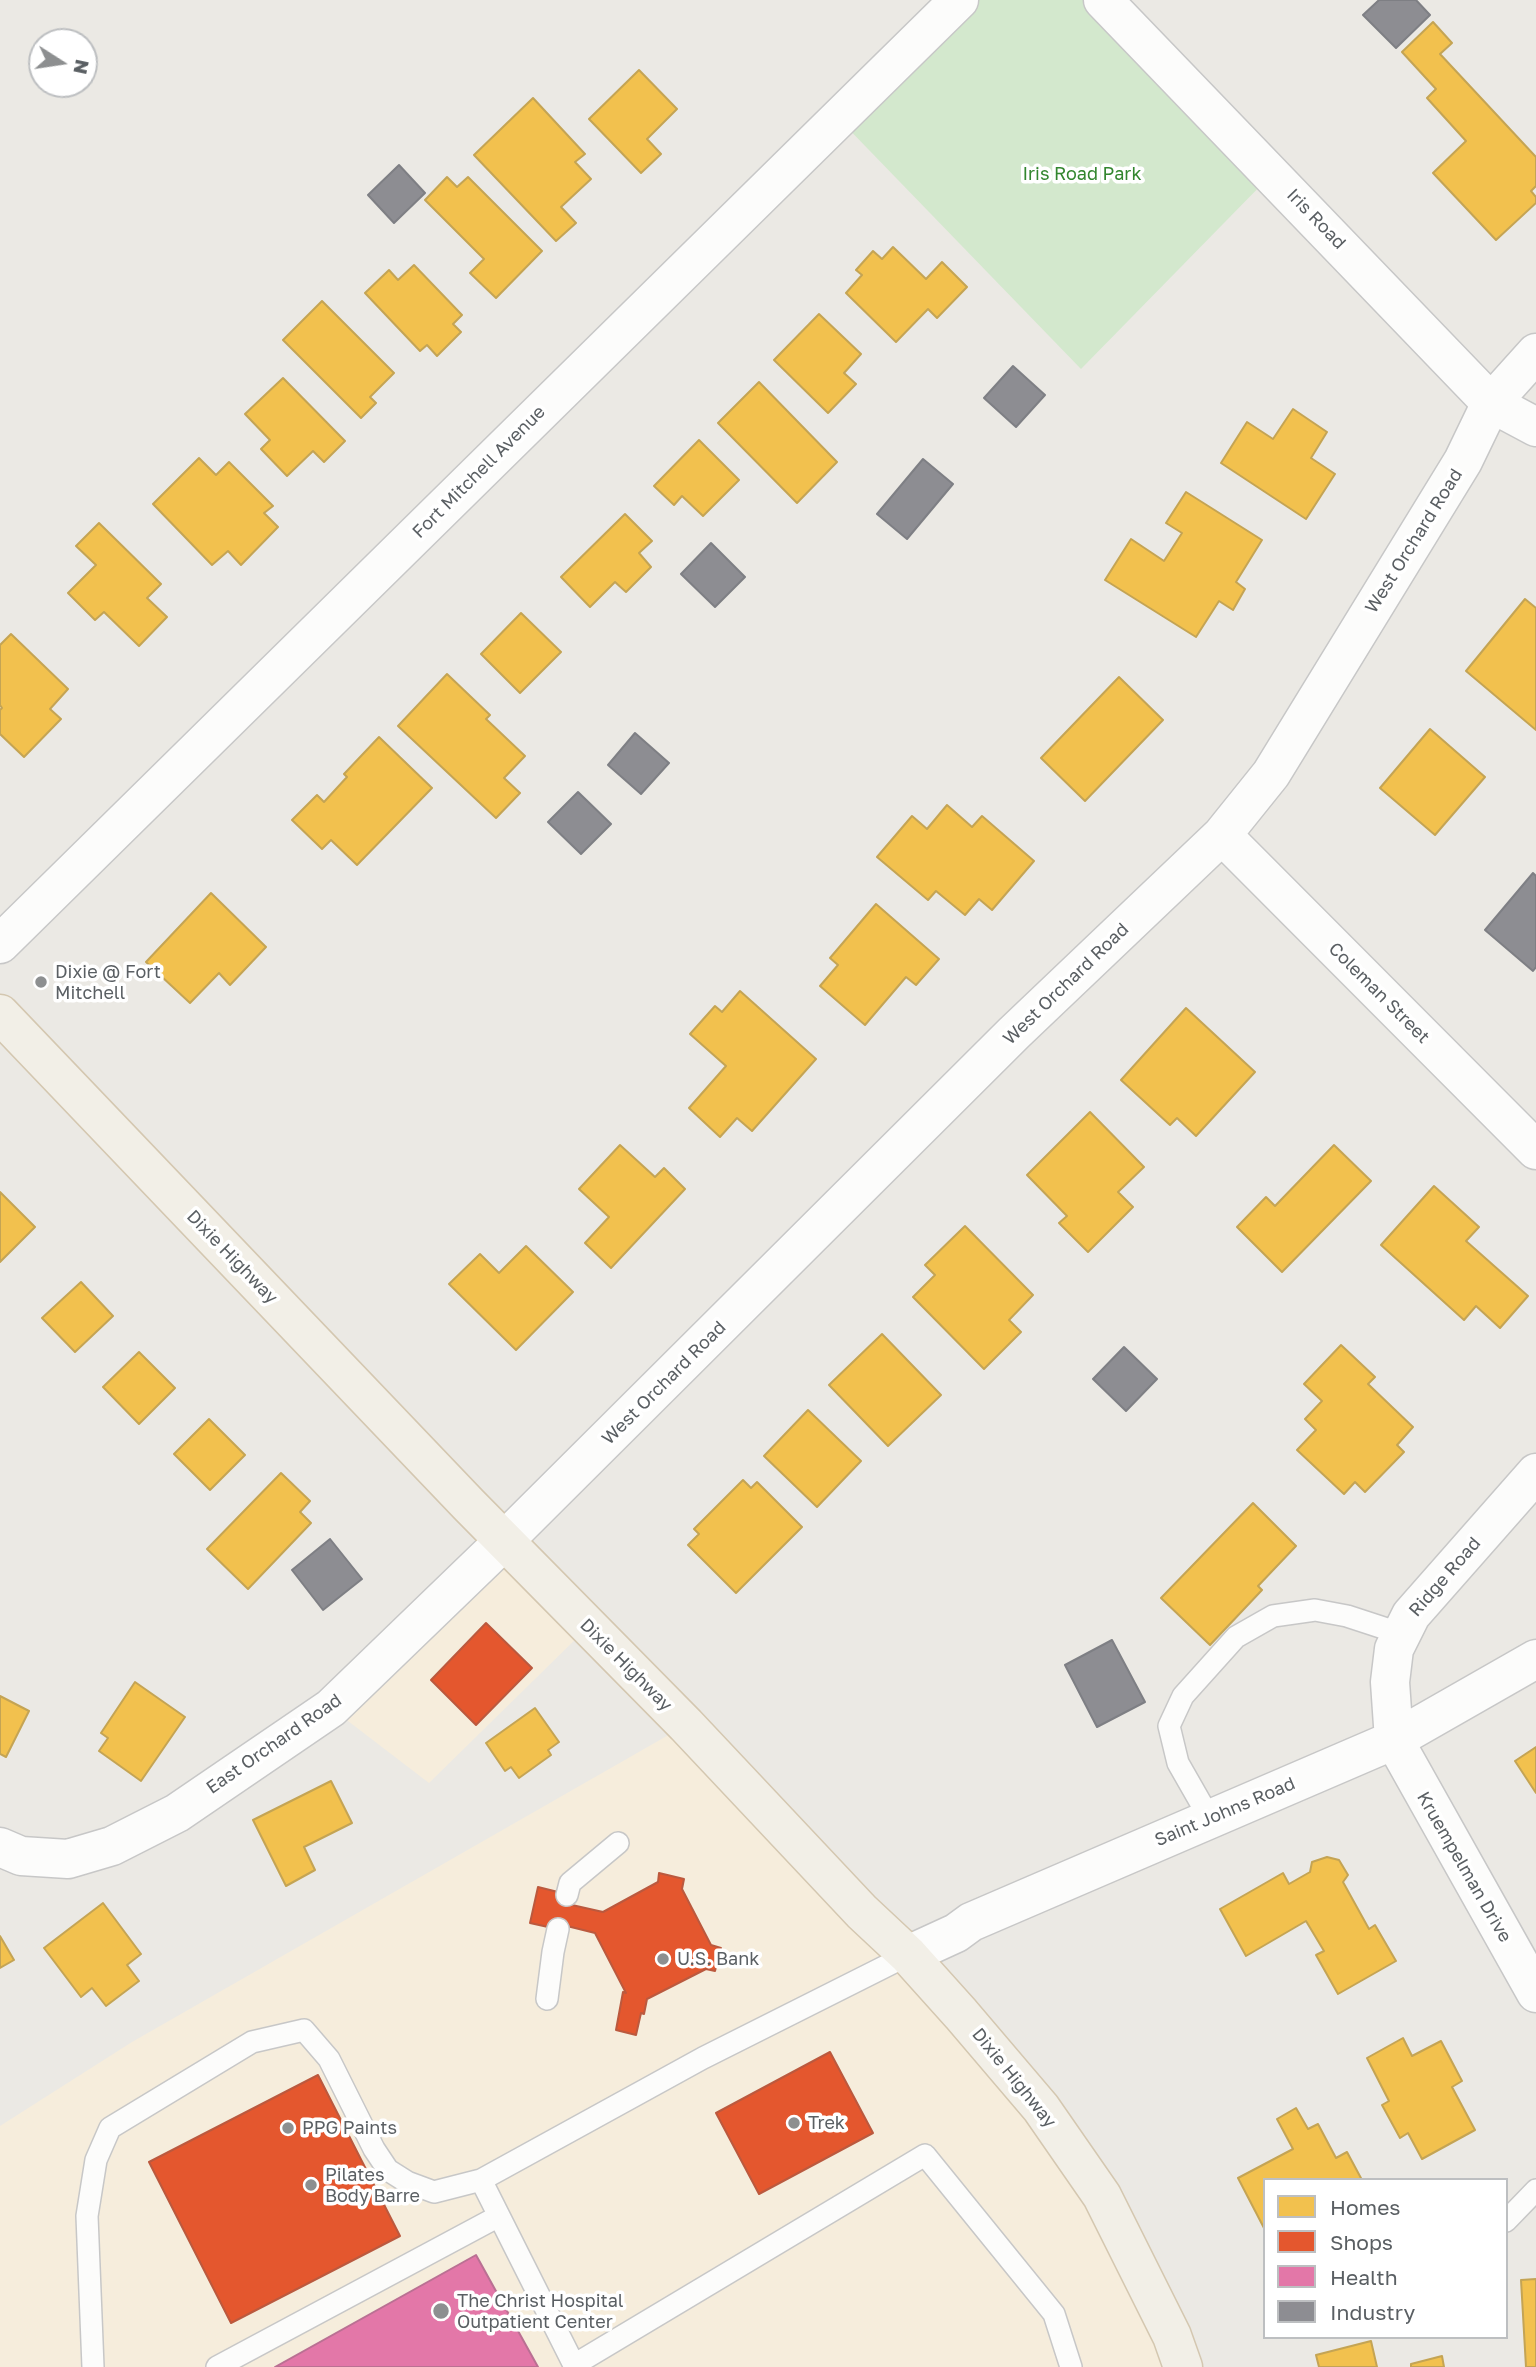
<!DOCTYPE html>
<html>
<head>
<meta charset="utf-8">
<style>
  body { margin:0 }
  #map { position:relative; width:1536px; height:2367px; overflow:hidden; background:#ebe9e4; font-family:"Golos Text",sans-serif }
  canvas { display:block }
  .legend { position:absolute; left:1263px; top:2178px; width:245px; height:161px; box-sizing:border-box; background:#fff; border:2px solid #bdbfc1; margin:0; padding:9px 12px; list-style:none; font-size:21px; color:#5a5f63 }
  .legend li { display:flex; align-items:center; gap:14px; height:35px }
  .legend b { width:35px; border:2px solid #bdbfc1 }
  .north { position:absolute; left:28px; top:28px; width:70px; height:70px; box-sizing:border-box; background:#fff; border:2px solid #bdbfc1; border-radius:50%; rotate:102deg; font-size:19px; font-weight:700; line-height:28px; text-align:center; color:#5a5f63 }
  .north::after { content:''; display:block; margin:auto; width:24px; height:32px; background:#8d8f90; clip-path:polygon(50% 0,100% 100%,50% 72%,0 100%) }
</style>
</head>
<body>
<div id="map">
<canvas width="1536" height="2367"></canvas>
<ul class="legend">
<li><b style="height:19px;background:#f2c14e"></b>Homes</li>
<li><b style="height:19px;background:#e4572e"></b>Shops</li>
<li><b style="height:19px;background:#e377a8"></b>Health</li>
<li><b style="height:19px;background:#8d8d92"></b>Industry</li>
</ul>
<div class="north">N</div>
</div>
<script>
const ctx = document.querySelector('canvas').getContext('2d');
ctx.lineJoin = 'round';
function fillPath(path, color) { ctx.fillStyle = color; ctx.fill(path, 'evenodd'); }
function stroke(path, color, width, dash) { ctx.strokeStyle = color; ctx.lineWidth = width; ctx.lineCap = dash ? 'butt' : 'round'; ctx.setLineDash(dash || []); ctx.stroke(path); }
function drawText(font, color, halo, rows, align = 'center') {
  ctx.font = font + ' "Golos Text",sans-serif'; ctx.lineWidth = 7; ctx.setLineDash([]); ctx.textBaseline = 'middle'; ctx.strokeStyle = halo; ctx.fillStyle = color; for (const [text, x, y, turn = 0] of rows) {
    ctx.save(); ctx.translate(x, y); ctx.rotate((+turn || 0) * Math.PI / 180); ctx.textAlign = isNaN(turn) ? turn : align; if (halo) ctx.strokeText(text, 0, 0); ctx.fillText(text, 0, 0); ctx.restore();
  }
}
fillPath(new Path2D(`
  M 504,1541 L 588,1627 L 429,1783 L 331,1708 Z
  M 686,1725 L 1041,2108 L 1183,2367 L 0,2367 L 0,2126 L 132,2042 Z`), '#f6eddc');
fillPath(new Path2D(`
  M 959,0 L 1103,0 L 1272,174 L 1081,369 L 838,118 Z`), '#d3e8cd');
const homes = new Path2D(`
  M 1433,22 L 1452,43 L 1440,54 L 1536,157 L 1536,186 L 1531,191 L 1536,197 L 1536,203 L 1496,240 L 1433,173 L 1466,141 L 1427,98 L 1436,89 L 1402,52 Z
  M 639,70 L 677,109 L 647,139 L 661,154 L 641,173 L 589,119 Z
  M 533,98 L 585,154 L 575,162 L 591,179 L 561,207 L 576,223 L 556,241 L 474,155 Z
  M 447,177 L 457,187 L 468,177 L 542,251 L 496,298 L 470,273 L 484,259 L 425,200 Z
  M 893,247 L 926,279 L 942,262 L 967,287 L 937,318 L 928,309 L 896,342 L 846,293 L 862,275 L 856,270 L 873,251 L 882,259 Z
  M 414,265 L 462,315 L 453,324 L 461,332 L 437,356 L 427,345 L 420,351 L 365,293 L 389,270 L 398,280 Z
  M 322,301 L 394,373 L 370,397 L 376,403 L 361,418 L 283,340 Z
  M 819,314 L 861,354 L 844,373 L 856,384 L 828,413 L 774,360 Z
  M 283,378 L 345,441 L 324,462 L 313,451 L 287,476 L 261,449 L 270,440 L 245,414 Z
  M 759,382 L 837,462 L 797,503 L 718,423 Z
  M 1293,409 L 1327,432 L 1311,458 L 1335,474 L 1306,519 L 1221,463 L 1247,422 L 1273,439 Z
  M 699,440 L 739,480 L 703,516 L 682,496 L 674,505 L 654,486 Z
  M 199,458 L 216,475 L 229,462 L 273,506 L 264,513 L 278,527 L 241,565 L 228,551 L 212,565 L 153,504 Z
  M 1186,492 L 1262,540 L 1236,582 L 1245,589 L 1233,610 L 1219,601 L 1196,637 L 1105,580 L 1131,539 L 1164,561 L 1182,533 L 1166,523 Z
  M 625,514 L 652,541 L 639,553 L 651,567 L 626,592 L 615,582 L 590,607 L 561,577 Z
  M 99,523 L 161,584 L 147,598 L 167,617 L 139,646 L 104,612 L 95,620 L 68,593 L 96,565 L 76,546 Z
  M 1525,599 L 1536,608 L 1536,730 L 1466,671 Z
  M 521,613 L 561,652 L 520,693 L 481,654 Z
  M 11,634 L 68,689 L 50,709 L 61,719 L 24,757 L 0,734 L 0,710 L 2,708 L 0,705 L 0,645 Z
  M 447,674 L 490,715 L 486,719 L 525,756 L 504,778 L 520,793 L 496,818 L 398,726 Z
  M 1119,677 L 1163,720 L 1085,801 L 1041,758 Z
  M 1430,729 L 1485,777 L 1435,835 L 1380,788 Z
  M 379,737 L 432,788 L 357,865 L 331,840 L 322,849 L 292,820 L 317,795 L 324,802 L 347,777 L 344,774 Z
  M 947,805 L 972,827 L 982,816 L 1034,861 L 992,910 L 979,899 L 965,915 L 936,891 L 928,900 L 877,857 L 912,816 L 927,829 Z
  M 211,893 L 266,947 L 230,985 L 219,973 L 190,1003 L 146,962 Z
  M 876,904 L 939,959 L 916,985 L 906,977 L 865,1025 L 820,986 L 838,965 L 830,958 Z
  M 740,991 L 816,1059 L 752,1131 L 737,1118 L 720,1137 L 689,1108 L 726,1066 L 690,1034 L 715,1006 L 722,1012 Z
  M 1186,1008 L 1255,1072 L 1196,1136 L 1177,1118 L 1170,1125 L 1121,1080 Z
  M 1090,1112 L 1144,1167 L 1118,1192 L 1133,1207 L 1088,1252 L 1059,1223 L 1067,1216 L 1027,1175 Z
  M 620,1145 L 655,1177 L 664,1168 L 685,1189 L 611,1268 L 585,1243 L 609,1217 L 579,1189 Z
  M 1334,1145 L 1371,1181 L 1282,1272 L 1237,1227 L 1266,1197 L 1275,1206 Z
  M 1434,1186 L 1479,1227 L 1466,1241 L 1528,1296 L 1500,1328 L 1476,1306 L 1464,1320 L 1381,1245 Z
  M 0,1192 L 35,1227 L 0,1262 Z
  M 965,1226 L 1033,1295 L 1009,1320 L 1021,1332 L 984,1369 L 913,1297 L 935,1275 L 925,1265 Z
  M 526,1246 L 573,1292 L 516,1350 L 449,1284 L 480,1254 L 499,1273 Z
  M 81,1282 L 113,1316 L 75,1352 L 42,1318 Z
  M 882,1334 L 941,1395 L 888,1446 L 829,1385 Z
  M 1341,1345 L 1375,1377 L 1368,1384 L 1413,1427 L 1397,1445 L 1404,1452 L 1365,1492 L 1355,1482 L 1344,1494 L 1297,1450 L 1316,1430 L 1305,1419 L 1322,1401 L 1304,1384 Z
  M 139,1352 L 175,1388 L 139,1424 L 103,1387 Z
  M 808,1410 L 861,1461 L 817,1507 L 764,1456 Z
  M 209,1419 L 245,1455 L 210,1490 L 174,1454 Z
  M 281,1473 L 310,1501 L 300,1512 L 311,1523 L 248,1589 L 207,1549 Z
  M 743,1480 L 751,1488 L 757,1482 L 802,1527 L 736,1593 L 688,1545 L 699,1534 L 694,1529 Z
  M 1253,1503 L 1296,1546 L 1258,1586 L 1262,1590 L 1210,1645 L 1161,1598 Z
  M 135,1682 L 185,1717 L 141,1781 L 99,1751 L 108,1738 L 101,1733 Z
  M 0,1696 L 29,1711 L 6,1757 L 0,1754 Z
  M 535,1708 L 559,1742 L 548,1750 L 551,1755 L 519,1778 L 511,1767 L 505,1771 L 486,1743 Z
  M 1536,1747 L 1536,1793 L 1515,1761 Z
  M 331,1781 L 352,1823 L 304,1847 L 315,1870 L 286,1886 L 253,1820 Z
  M 1327,1857 L 1339,1860 L 1348,1875 L 1343,1882 L 1369,1929 L 1375,1925 L 1396,1961 L 1338,1994 L 1316,1955 L 1324,1951 L 1306,1921 L 1246,1956 L 1220,1909 L 1283,1873 L 1289,1884 L 1310,1872 L 1312,1862 Z
  M 103,1903 L 141,1954 L 127,1965 L 139,1981 L 106,2006 L 92,1988 L 81,1997 L 44,1948 Z
  M 0,1936 L 14,1960 L 0,1968 Z
  M 1403,2038 L 1412,2056 L 1441,2041 L 1462,2081 L 1452,2087 L 1475,2130 L 1422,2159 L 1408,2133 L 1400,2138 L 1382,2105 L 1389,2101 L 1367,2058 Z
  M 1296,2108 L 1308,2129 L 1318,2124 L 1336,2158 L 1347,2152 L 1362,2180 L 1265,2180 L 1265,2230 L 1238,2178 L 1293,2149 L 1277,2119 Z
  M 1536,2279 L 1536,2367 L 1526,2367 L 1521,2280 Z
  M 1371,2341 L 1377,2367 L 1319,2367 L 1316,2355 Z
  M 1442,2356 L 1444,2367 L 1411,2367 L 1411,2364 Z`);
fillPath(homes, '#f2c14e');
stroke(homes, '#c4a454', 2);
const shops = new Path2D(`
  M 486,1623 L 532,1668 L 476,1725 L 431,1680 Z
  M 659,1873 L 684,1879 L 682,1889 L 711,1945 L 721,1948 L 715,1971 L 706,1969 L 647,1999 L 644,2014 L 641,2013 L 636,2035 L 616,2030 L 623,1992 L 626,1993 L 595,1933 L 567,1926 L 566,1931 L 530,1923 L 538,1887 L 574,1896 L 572,1905 L 603,1912 L 658,1882 Z
  M 830,2052 L 873,2133 L 759,2194 L 716,2113 Z
  M 318,2075 L 400,2236 L 231,2323 L 149,2162 Z`);
fillPath(shops, '#e4572e');
stroke(shops, '#bb593e', 2);
const health = new Path2D(`
  M 476,2255 L 538,2367 L 275,2367 Z`);
fillPath(health, '#e377a8');
stroke(health, '#ba7093', 2);
const industry = new Path2D(`
  M 1379,0 L 1416,0 L 1430,15 L 1396,48 L 1363,15 Z
  M 399,165 L 425,193 L 394,223 L 368,195 Z
  M 1013,366 L 1045,395 L 1016,427 L 984,398 Z
  M 923,459 L 953,484 L 907,539 L 877,514 Z
  M 711,543 L 745,577 L 715,607 L 681,574 Z
  M 635,733 L 669,763 L 641,794 L 608,765 Z
  M 578,792 L 611,824 L 581,854 L 548,822 Z
  M 1533,873 L 1536,876 L 1536,967 L 1533,971 L 1485,930 Z
  M 1124,1347 L 1157,1379 L 1126,1411 L 1093,1379 Z
  M 330,1539 L 362,1579 L 323,1610 L 292,1570 Z
  M 1112,1640 L 1145,1702 L 1097,1727 L 1065,1665 Z`);
fillPath(industry, '#8d8d92');
stroke(industry, '#7e7f84', 2);
const lane = new Path2D(`
  M 1210,1819 L 1178,1763 L 1169,1726 L 1183,1696 L 1236,1637 L 1273,1616 L 1315,1610 L 1347,1616 L 1402,1634
  M 567,1895 L 570,1883 L 618,1843
  M 547,1999 L 553,1952 L 558,1929
  M 481,2180 L 575,2367
  M 1506,2221 L 1536,2190
  M 574,2365 L 925,2155 L 1054,2314 L 1071,2367
  M 93,2367 L 87,2216 L 96,2160 L 110,2128 L 252,2042 L 304,2030 L 329,2059 L 374,2149 L 388,2170 L 407,2182 L 434,2192 L 481,2180 L 703,2058 L 908,1955
  M 217,2367 L 499,2216`);
const street = new Path2D(`
  M 1103,0 L 1491,403 L 1536,427
  M 1222,835 L 1536,1150
  M 0,944 L 959,0
  M 1536,1473 L 1411,1615 L 1394,1649 L 1390,1682 L 1394,1740 L 1536,1993
  M 0,1847 L 21,1856 L 68,1859 L 112,1846 L 177,1813 L 331,1708 L 504,1541 L 1014,1033 L 1222,835 L 1271,774 L 1463,461 L 1491,403 L 1536,353
  M 908,1955 L 956,1933 L 971,1922 L 1394,1740 L 1536,1659`);
const primary = new Path2D(`
  M 0,1014 L 469,1505 L 686,1725 L 862,1912 L 908,1955 L 961,2014 L 1041,2108 L 1102,2196 L 1172,2336 L 1183,2367`);
stroke(lane, '#c7c7c7', 24);
stroke(street, '#c7c7c7', 41);
stroke(primary, '#d4c7b0', 41);
stroke(lane, '#fcfcfb', 21);
stroke(street, '#fcfcfb', 38);
stroke(primary, '#f2efe7', 38);
for (const [x, y, r, color] of [
  [41,982,7,"#8d8f90"],
  [663,1959,7,"#8d8f90"],
  [794,2123,7,"#8d8f90"],
  [288,2128,7,"#8d8f90"],
  [311,2185,7,"#8d8f90"],
  [441,2311,9,"#8d8f90"]
]) { const dot = new Path2D(); dot.arc(x, y, r, 0, 2 * Math.PI); ctx.fillStyle = color; ctx.fill(dot); stroke(dot, '#fff', 2.5); }
drawText('18px', '#32862e', '#fff', [
  ["Iris Road Park",1082,174]
]);
drawText('18px', '#5a5f63', '#fff', [
  ["Iris Road",1316,219,46],
  ["Fort Mitchell Avenue",479,472,-45],
  ["West Orchard Road",1414,541,-58],
  ["West Orchard Road",1066,984,-44],
  ["Coleman Street",1379,993,45],
  ["Dixie Highway",232,1257,46],
  ["West Orchard Road",664,1383,-45],
  ["Ridge Road",1445,1577,-49],
  ["Dixie Highway",626,1665,45],
  ["East Orchard Road",274,1744,-35],
  ["Saint Johns Road",1225,1812,-23],
  ["Kruempelman Drive",1464,1867,60],
  ["Dixie Highway",1014,2078,51]
]);
drawText('18px', '#5a5f63', '#fff', [
  ["Dixie @ Fort",55,972],
  ["Mitchell",55,993],
  ["U.S. Bank",677,1959],
  ["Trek",808,2123],
  ["PPG Paints",302,2128],
  ["Pilates",325,2175],
  ["Body Barre",325,2196],
  ["The Christ Hospital",457,2301],
  ["Outpatient Center",457,2322]
], 'left');
</script>
</body>
</html>
